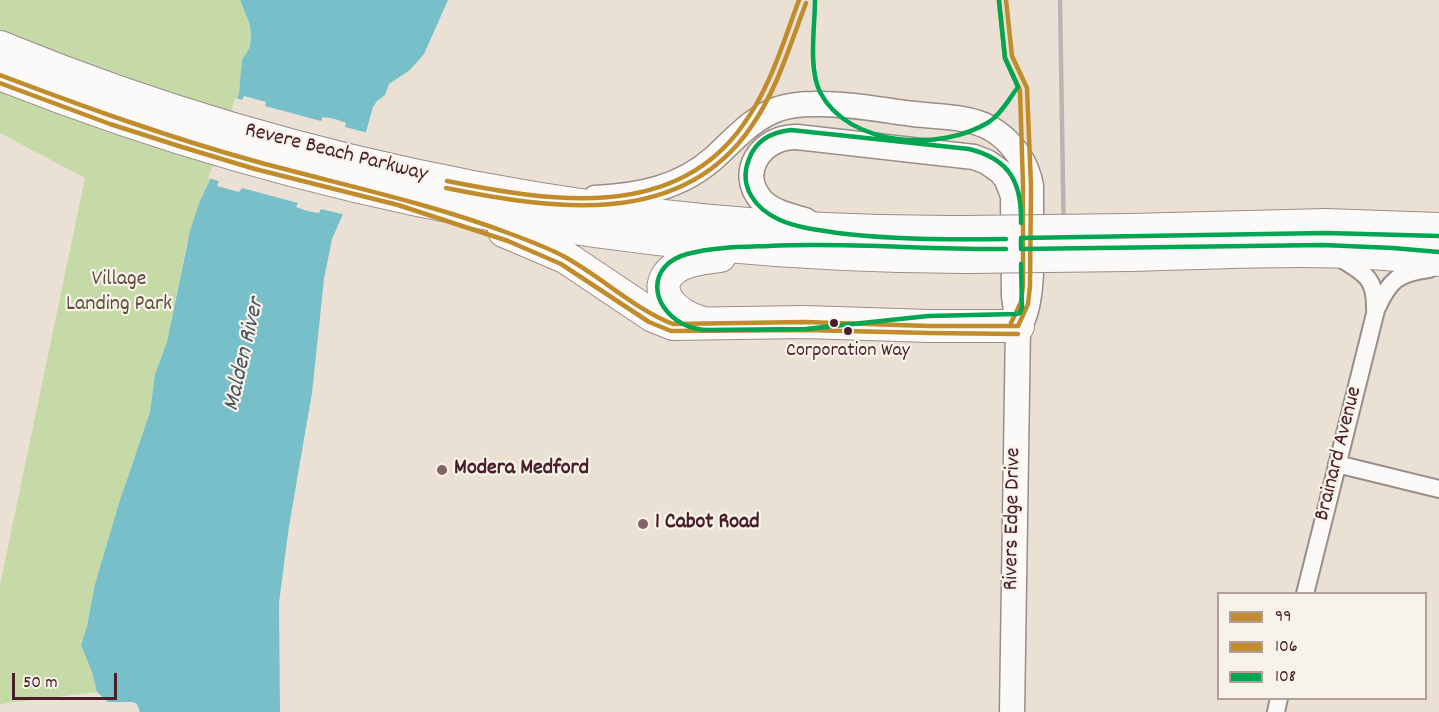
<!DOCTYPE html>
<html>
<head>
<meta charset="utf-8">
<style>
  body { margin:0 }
  #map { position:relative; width:1439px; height:712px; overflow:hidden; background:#eae1d4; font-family:Dekko,sans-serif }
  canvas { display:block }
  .legend { position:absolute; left:1217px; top:592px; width:210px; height:108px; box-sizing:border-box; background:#f7f3e8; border:2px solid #b29e9c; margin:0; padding:8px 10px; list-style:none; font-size:18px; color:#4a1f2b }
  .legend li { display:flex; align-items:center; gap:12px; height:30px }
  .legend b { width:30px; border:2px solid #b29e9c }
  .scale { position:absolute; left:12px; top:673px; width:105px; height:27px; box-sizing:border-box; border:3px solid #4a1f2b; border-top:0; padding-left:8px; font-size:18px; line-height:21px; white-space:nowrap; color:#4a1f2b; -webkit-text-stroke:4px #f7f3e8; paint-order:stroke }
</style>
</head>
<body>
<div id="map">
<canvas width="1439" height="712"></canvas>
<ul class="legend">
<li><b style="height:8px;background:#c08c2c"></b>99</li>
<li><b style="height:8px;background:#c08c2c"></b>106</li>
<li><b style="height:8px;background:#00a651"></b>108</li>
</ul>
<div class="scale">50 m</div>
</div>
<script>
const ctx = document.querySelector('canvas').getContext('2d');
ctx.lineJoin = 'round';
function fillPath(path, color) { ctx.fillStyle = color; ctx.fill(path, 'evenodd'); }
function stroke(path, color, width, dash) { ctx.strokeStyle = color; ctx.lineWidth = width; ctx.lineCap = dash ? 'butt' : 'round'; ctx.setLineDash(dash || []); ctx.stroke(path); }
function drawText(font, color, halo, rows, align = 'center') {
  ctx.font = font + ' Dekko,sans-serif'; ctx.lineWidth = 4.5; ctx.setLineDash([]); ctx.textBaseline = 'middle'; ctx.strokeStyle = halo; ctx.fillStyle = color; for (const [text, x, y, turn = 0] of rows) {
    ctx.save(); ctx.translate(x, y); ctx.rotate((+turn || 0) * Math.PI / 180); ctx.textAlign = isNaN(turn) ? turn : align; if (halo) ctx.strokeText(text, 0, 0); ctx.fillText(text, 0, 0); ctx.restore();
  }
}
fillPath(new Path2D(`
  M 0,0 L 240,0 L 250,25 L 251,36 L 250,47 L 242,61 L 239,93 L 216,167 L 199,203 L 186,247 L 167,342 L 155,374 L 150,412 L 119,503 L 95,584 L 87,626 L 81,645 L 92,672 L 97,692 L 0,704 L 0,585 L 85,178 L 0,133 Z`), '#c5daa6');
fillPath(new Path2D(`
  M 240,0 L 448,0 L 424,54 L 410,70 L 389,84 L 385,95 L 377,101 L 373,107 L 343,214 L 332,239 L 324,279 L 312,393 L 289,526 L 279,603 L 280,712 L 140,712 L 137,704 L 133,702 L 108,702 L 97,692 L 92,672 L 81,645 L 87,626 L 95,584 L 119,503 L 150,412 L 155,374 L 167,342 L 190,231 L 199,203 L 216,167 L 239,93 L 242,60 L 250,47 L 251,36 L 250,25 Z`), '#77c0c9');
fillPath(new Path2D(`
  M 244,96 L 266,102 L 265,106 L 321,121 L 323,117 L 335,119 L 346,123 L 345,127 L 368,133 L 346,215 L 321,209 L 319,213 L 307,211 L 296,207 L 298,203 L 242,188 L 239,192 L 217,186 L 219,181 L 208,178 L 222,142 L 235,98 L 242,100 Z`), '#eae1d4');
const street = new Path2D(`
  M 1338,257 C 1364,273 1376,277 1375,310
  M 1337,464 L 1439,489
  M 1305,594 L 1376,310 C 1389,281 1397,273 1429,269
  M 1276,712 L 1279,698`);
const secondary = new Path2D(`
  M 595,198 C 639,196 680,188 714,158 C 735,139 751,119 778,109 C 790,105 802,104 814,104 C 848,103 881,110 914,114 C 938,117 968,116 990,128 C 1011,140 1027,162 1031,186 C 1030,220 1036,290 1023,319
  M 805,220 C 790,216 773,212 762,201 C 736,172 762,136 797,137 L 974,157 L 987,162 L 1001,172 L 1007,180 L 1013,196 L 1014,296 L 1018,326 L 1012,712`);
const highway = new Path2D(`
  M 0,47 C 304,172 637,234 966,232
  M 0,74 C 310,197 633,256 966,257
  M 1130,230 L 1326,225 L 1439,229
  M 504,231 L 565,257 L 653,316 L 673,324 L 805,322 L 929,326 L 1018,326
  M 1129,255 C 1230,253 1340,245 1439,260
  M 700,322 C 676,316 647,289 675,268 C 687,259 706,258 720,256`);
stroke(street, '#998d89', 20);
stroke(secondary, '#998d89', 27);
stroke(highway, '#998d89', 34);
stroke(street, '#fcfaf9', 16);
stroke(secondary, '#fcfaf9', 24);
stroke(highway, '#fcfaf9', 32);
stroke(new Path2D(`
  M 1060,0 L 1064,246`), '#bab3b3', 4.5);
const highwayBridge = new Path2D(`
  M 966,232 L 1130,230
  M 966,257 L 1129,255`);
stroke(highwayBridge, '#998d89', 34, []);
stroke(highwayBridge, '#fcfaf9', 32);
stroke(new Path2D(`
  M 1006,0 L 1012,56 L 1027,88 L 1031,186 L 1030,286 L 1028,304 L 1018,326
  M 0,75 C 85,107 170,138 258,162 C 343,185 429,203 511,234 C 529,241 549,248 565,257 C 603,278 633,308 673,324 L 805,322 L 929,326 L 1018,326
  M 447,181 C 548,201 674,223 743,125 C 770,88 783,43 799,0`), '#c08c2c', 4.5);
stroke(new Path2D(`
  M 999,1 L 1005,58 L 1020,90 L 1023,186 L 1023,286 L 1021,302 L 1011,323
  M 0,83 L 110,124 L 182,147 L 255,169 L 398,205 L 508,241 L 561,264 L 649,322 L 671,331 L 805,330 L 929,333 L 1018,334
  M 446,188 C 550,209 681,230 751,127 C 777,90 790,45 806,3`), '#c08c2c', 4.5);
stroke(new Path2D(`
  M 815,0 C 815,26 808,68 820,92 C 848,147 941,152 989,122 C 1001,114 1009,99 1018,87 L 1005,58 L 999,1
  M 1439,236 L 1326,233 L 1021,238 L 1021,249 L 1323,245 L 1393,248 L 1439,252
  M 1006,239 C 950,240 893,240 838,233 C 818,230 798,228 780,220 C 755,209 738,186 749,159 C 756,140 772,132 791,130 L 969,149 C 1010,159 1022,183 1021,223
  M 1006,249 C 927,250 848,242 769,246 C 742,247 713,247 687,254 C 647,265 649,306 683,324 C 691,328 700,330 709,330 L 806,329 L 928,316 L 1016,314 L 1020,313 L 1022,308 L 1021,264`), '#00a651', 4.5);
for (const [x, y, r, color] of [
  [834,323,5,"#4a1f2b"],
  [848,331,5,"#4a1f2b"],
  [442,470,6,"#826366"],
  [643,524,6,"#826366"]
]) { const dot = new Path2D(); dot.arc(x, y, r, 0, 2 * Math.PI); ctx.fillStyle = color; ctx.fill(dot); stroke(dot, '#f7f3e8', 2); }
drawText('20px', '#4a1f2b', '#f7f3e8', [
  ["Corporation Way",848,352]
]);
drawText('22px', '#4a1f2b', '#f7f3e8', [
  ["Revere Beach Parkway",336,154,14],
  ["Brainard Avenue",1340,454,-76],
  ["Rivers Edge Drive",1014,519,-89]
]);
drawText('22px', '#614c40', '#f7f3e8', [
  ["Village",119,281],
  ["Landing Park",119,306]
]);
drawText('bold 22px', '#4a1f2b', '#f7f3e8', [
  ["Modera Medford",454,470],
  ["1 Cabot Road",655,524]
], 'left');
drawText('italic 24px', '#495261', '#f7f3e8', [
  ["Malden River",246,355,-77]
]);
</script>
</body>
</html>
